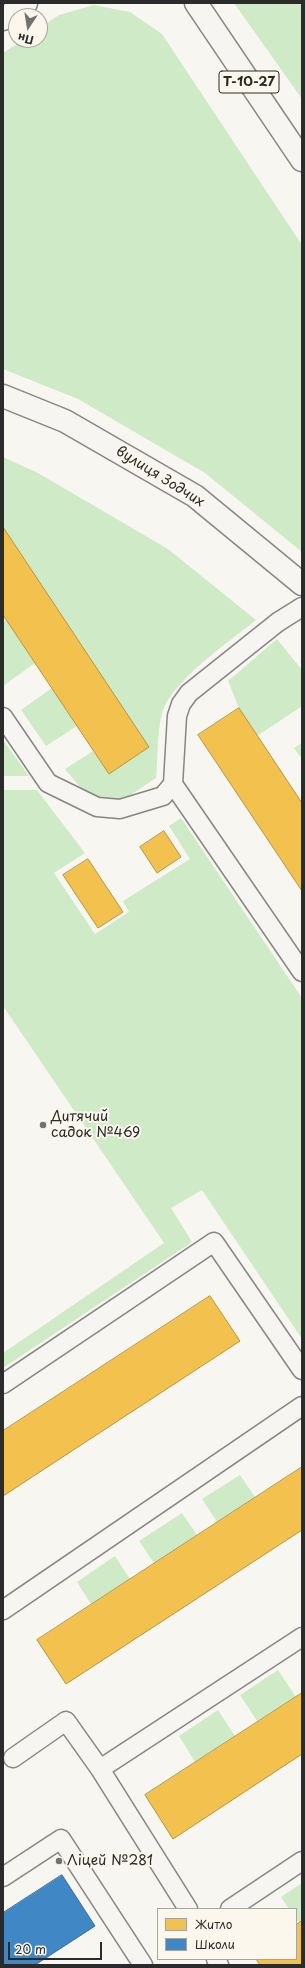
<!DOCTYPE html>
<html>
<head>
<meta charset="utf-8">
<style>
  body { margin:0 }
  #map { position:relative; width:305px; height:1968px; overflow:hidden; background:#f8f6f0; font-family:"Playpen Sans",sans-serif }
  canvas { display:block }
  .frame { position:absolute; inset:0; border:4px solid #2b2b2b; pointer-events:none }
  .legend { position:absolute; left:157px; top:1908px; width:140px; height:52px; box-sizing:border-box; background:#fbf7ec; border:1px solid #a8a59f; margin:0; padding:5px 7px; list-style:none; font-size:12px; color:#2b2b2b }
  .legend li { display:flex; align-items:center; gap:8px; height:20px }
  .legend b { width:20px; border:1px solid #a8a59f }
  .north { position:absolute; left:8px; top:8px; width:40px; height:40px; box-sizing:border-box; background:#fbf7ec; border:1px solid #a8a59f; border-radius:50%; rotate:192deg; font-size:11px; font-weight:700; line-height:16px; text-align:center; color:#2b2b2b }
  .north::after { content:''; display:block; margin:auto; width:14px; height:18px; background:#737270; clip-path:polygon(50% 0,100% 100%,50% 72%,0 100%) }
  .scale { position:absolute; left:8px; top:1942px; width:94px; height:18px; box-sizing:border-box; border:2px solid #2b2b2b; border-top:0; padding-left:5px; font-size:12px; line-height:14px; white-space:nowrap; color:#2b2b2b; -webkit-text-stroke:3px #fbf7ec; paint-order:stroke }
</style>
</head>
<body>
<div id="map">
<canvas width="305" height="1968"></canvas>
<div class="frame"></div>
<ul class="legend">
<li><b style="height:11px;background:#f2c14e"></b>Житло</li>
<li><b style="height:11px;background:#3f88c5"></b>Школи</li>
</ul>
<div class="north">Пн</div>
<div class="scale">20 m</div>
</div>
<script>
const ctx = document.querySelector('canvas').getContext('2d');
ctx.lineJoin = 'round';
function fillPath(path, color) { ctx.fillStyle = color; ctx.fill(path, 'evenodd'); }
function stroke(path, color, width, dash) { ctx.strokeStyle = color; ctx.lineWidth = width; ctx.lineCap = dash ? 'butt' : 'round'; ctx.setLineDash(dash || []); ctx.stroke(path); }
function drawText(font, color, halo, rows, align = 'center') {
  ctx.font = font + ' "Playpen Sans",sans-serif'; ctx.lineWidth = 4; ctx.setLineDash([]); ctx.textBaseline = 'middle'; ctx.strokeStyle = halo; ctx.fillStyle = color; for (const [text, x, y, turn = 0] of rows) {
    ctx.save(); ctx.translate(x, y); ctx.rotate((+turn || 0) * Math.PI / 180); ctx.textAlign = isNaN(turn) ? turn : align; if (halo) ctx.strokeText(text, 0, 0); ctx.fillText(text, 0, 0); ctx.restore();
  }
}
fillPath(new Path2D(`
  M 234,3 L 302,3 L 302,99 Z
  M 94,5 L 130,12 L 162,34 L 302,245 L 302,552 L 205,473 L 78,399 L 3,369 L 3,53 L 23,40 L 40,40 L 40,28 L 59,15 Z
  M 3,457 L 38,473 L 168,549 L 256,620 C 229,642 170,682 162,714 C 157,731 158,759 156,778 L 120,802 L 101,801 L 85,793 L 65,769 L 93,751 L 109,774 L 149,747 L 3,527 Z
  M 6,620 L 35,663 L 3,686 L 3,623 Z
  M 277,639 L 302,670 L 302,706 L 257,736 L 239,708 L 228,681 Z
  M 52,688 L 77,726 L 46,746 L 21,710 Z
  M 3,740 L 29,776 L 3,776 Z
  M 302,743 L 302,759 L 294,748 Z
  M 3,790 L 37,790 L 85,853 L 54,873 L 95,934 L 129,912 L 123,901 L 190,859 L 169,826 L 181,818 L 302,998 L 302,1339 L 202,1190 L 171,1208 L 192,1242 L 3,1368 L 3,1353 L 164,1243 L 3,1006 Z
  M 240,1475 L 255,1497 L 217,1522 L 202,1499 Z
  M 182,1513 L 197,1535 L 154,1563 L 139,1541 Z
  M 115,1556 L 130,1579 L 91,1604 L 77,1582 Z
  M 278,1670 L 296,1697 L 257,1721 L 240,1695 Z
  M 218,1710 L 235,1736 L 195,1762 L 179,1736 Z
  M 302,1883 L 302,1921 L 299,1923 L 296,1919 L 296,1909 L 289,1909 L 281,1897 Z`), '#cfeac6');
const homes = new Path2D(`
  M 3,527 L 149,747 L 109,774 L 3,615 Z
  M 239,708 L 302,803 L 302,891 L 198,735 Z
  M 164,831 L 181,857 L 157,873 L 140,847 Z
  M 88,859 L 123,912 L 98,928 L 63,875 Z
  M 210,1296 L 240,1341 L 3,1496 L 3,1431 Z
  M 302,1467 L 302,1530 L 66,1684 L 37,1640 Z
  M 302,1693 L 302,1754 L 173,1839 L 145,1795 Z
  M 302,1921 L 302,1965 L 260,1965 L 256,1959 L 296,1959 L 296,1925 Z`);
fillPath(homes, '#f2c14e');
stroke(homes, '#b69444', 1);
const schools = new Path2D(`
  M 62,1875 L 95,1926 L 35,1965 L 3,1965 L 3,1913 Z`);
fillPath(schools, '#3f88c5');
stroke(schools, '#396c97', 1);
const lane = new Path2D(`
  M 3,717 L 48,783 L 97,807 L 120,809 L 163,796 L 173,784 L 177,716 L 181,704 L 189,693 L 278,622 L 302,607
  M 173,784 L 302,972
  M 3,1384 L 214,1242 L 302,1370
  M 3,1610 L 302,1406
  M 13,1758 L 66,1721 L 100,1769 L 188,1909
  M 100,1769 L 302,1637
  M 3,1877 L 61,1839 L 143,1965
  M 230,1909 L 302,1861
  M 216,1959 L 219,1965`);
const street = new Path2D(`
  M 3,396 L 65,421 L 195,496 L 302,584`);
const secondary = new Path2D(`
  M 3,19 L 26,3`);
const highway = new Path2D(`
  M 196,3 L 302,160`);
stroke(lane, '#878684', 21);
stroke(street, '#878684', 25);
stroke(secondary, '#878684', 25);
stroke(highway, '#878684', 25);
stroke(lane, '#f6f5f1', 18);
stroke(street, '#f6f5f1', 22);
stroke(secondary, '#f6f5f1', 22);
stroke(highway, '#f6f5f1', 22);
for (const [x, y, r, color] of [
  [43,1125,4,"#737270"],
  [59,1861,4,"#737270"]
]) { const dot = new Path2D(); dot.arc(x, y, r, 0, 2 * Math.PI); ctx.fillStyle = color; ctx.fill(dot); stroke(dot, '#fbf7ec', 1.5); }
for (const [x, y, w] of [
  [249,82,60]
]) { const box = new Path2D(); box.roundRect(x - w / 2, y - 11, w, 22, 3); ctx.fillStyle = '#fbf7ec'; ctx.fill(box); stroke(box, '#2b2b2b', 1); }
drawText('bold 13px', '#2b2b2b', null, [
  ["Т-10-27",249,82]
]);
drawText('14px', '#2b2b2b', '#fbf7ec', [
  ["вулиця Зодчих",160,477,32]
]);
drawText('14px', '#2b2b2b', '#fbf7ec', [
  ["Дитячий",51,1117],
  ["садок №469",51,1133],
  ["Ліцей №281",67,1861]
], 'left');
</script>
</body>
</html>
